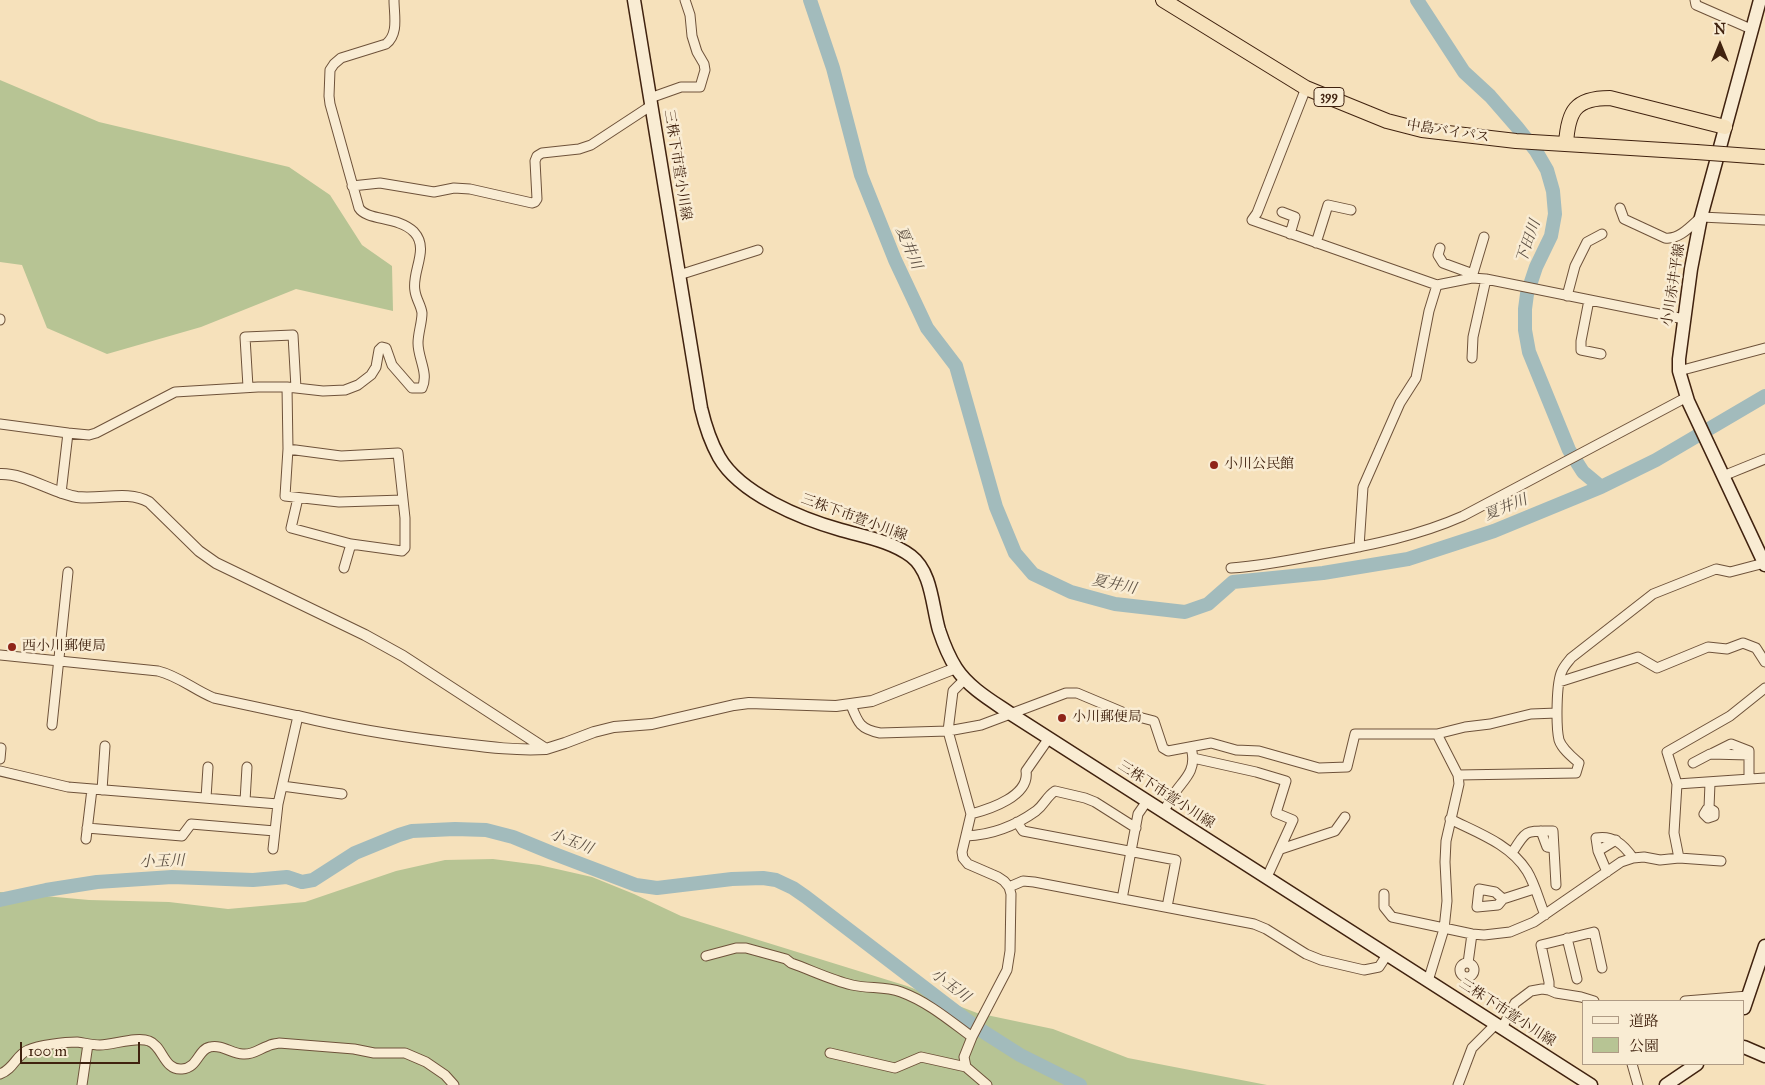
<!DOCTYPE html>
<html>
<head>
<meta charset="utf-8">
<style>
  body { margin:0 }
  #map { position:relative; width:1765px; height:1085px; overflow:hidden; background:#f6e1bb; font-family:"IM FELL Great Primer","Noto Serif JP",serif }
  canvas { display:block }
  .legend { position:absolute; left:1582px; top:1000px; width:162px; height:65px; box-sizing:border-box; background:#f9ecd3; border:1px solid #af9b85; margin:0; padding:6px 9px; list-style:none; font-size:15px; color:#40220f }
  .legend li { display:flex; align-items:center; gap:10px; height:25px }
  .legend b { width:25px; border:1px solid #af9b85 }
  .north { position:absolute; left:1695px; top:20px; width:50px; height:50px; -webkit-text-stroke:4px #f9ecd3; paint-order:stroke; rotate:0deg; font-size:14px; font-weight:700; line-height:20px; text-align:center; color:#40220f }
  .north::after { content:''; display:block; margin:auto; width:18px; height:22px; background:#40220f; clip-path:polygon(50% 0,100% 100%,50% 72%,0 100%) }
  .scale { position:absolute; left:20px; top:1042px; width:120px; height:22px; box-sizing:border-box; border:2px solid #40220f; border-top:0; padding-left:6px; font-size:15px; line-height:18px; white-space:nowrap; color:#40220f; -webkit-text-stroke:4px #f9ecd3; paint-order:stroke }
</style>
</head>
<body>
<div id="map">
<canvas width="1765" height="1085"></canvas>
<ul class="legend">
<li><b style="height:6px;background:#f9ecd3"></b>道路</li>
<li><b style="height:14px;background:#b7c494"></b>公園</li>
</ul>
<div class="north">N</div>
<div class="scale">100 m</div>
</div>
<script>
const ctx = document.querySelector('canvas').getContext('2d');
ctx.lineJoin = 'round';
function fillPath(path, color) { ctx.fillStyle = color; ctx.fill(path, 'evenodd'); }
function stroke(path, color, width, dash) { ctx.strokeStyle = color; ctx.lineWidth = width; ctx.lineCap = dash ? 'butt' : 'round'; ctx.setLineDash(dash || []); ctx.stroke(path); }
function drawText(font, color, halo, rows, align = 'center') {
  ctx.font = font + ' "IM FELL Great Primer","Noto Serif JP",serif'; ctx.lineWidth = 5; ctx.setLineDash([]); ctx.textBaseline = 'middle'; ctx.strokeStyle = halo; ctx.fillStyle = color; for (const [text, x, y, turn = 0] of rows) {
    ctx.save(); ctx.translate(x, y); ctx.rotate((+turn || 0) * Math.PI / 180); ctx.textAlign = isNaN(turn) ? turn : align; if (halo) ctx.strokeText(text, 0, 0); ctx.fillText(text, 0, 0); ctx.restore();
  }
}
fillPath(new Path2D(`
  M 0,80 L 99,122 L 289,167 L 330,195 L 362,245 L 392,266 L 393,311 L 296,289 L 201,327 L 107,354 L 47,328 L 22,265 L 0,262 Z
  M 493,859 L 539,865 L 592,877 L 634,894 L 681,916 L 907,986 L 977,1013 L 1053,1029 L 1128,1058 L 1267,1085 L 0,1085 L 0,892 L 89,900 L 169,902 L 228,909 L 305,902 L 396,871 L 445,860 Z`), '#b7c494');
stroke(new Path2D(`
  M 810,0 L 833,68 L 861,175 L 895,260 L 927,328 L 956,366 L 996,507 L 1015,553 L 1033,574 L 1071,592 L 1115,604 L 1185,612 L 1208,604 L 1233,582 L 1323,573 L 1408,559 L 1494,531 L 1601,487 L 1656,460 L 1765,396
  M 1417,0 L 1464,72 L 1490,96 L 1517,127 L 1536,151 L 1547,170 L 1553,191 L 1555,214 L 1551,236 L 1536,267 L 1527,294 L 1525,309 L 1525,330 L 1529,352 L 1569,450 L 1583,472 L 1601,487
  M 0,900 L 46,890 L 97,882 L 172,877 L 253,880 L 287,877 L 302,882 L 313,880 L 355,853 L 399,835 L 412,831 L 455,829 L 486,830 L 513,837 L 552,853 L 636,885 L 657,888 L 732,879 L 763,878 L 776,880 L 793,888 L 806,897 L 976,1027 L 1020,1055 L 1080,1085`), '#a2bbbc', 14);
const minor = new Path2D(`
  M 1695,0 L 1696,5 L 1751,29
  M 1306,88 L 1257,213 L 1252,220 L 1437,285
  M 650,98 L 681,87 L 700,87 L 705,70 L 704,64 L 697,52 L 692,36 L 690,15 L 685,0
  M 352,186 L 380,183 L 434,192 L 454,188 L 470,189 L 532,203 L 535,202 L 537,199 L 535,161 L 537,156 L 542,153 L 579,149 L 591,145 L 652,105
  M 1620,208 L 1624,219 L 1665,238 C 1679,240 1691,226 1701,217 L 1765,220
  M 1282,212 L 1295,217 L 1290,234
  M 1316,243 L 1328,205 L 1351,210
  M 1440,248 L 1438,255 L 1443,263 L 1473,274
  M 679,275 L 758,250
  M 1472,277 L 1484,237
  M 1567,296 L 1575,266 L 1587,242 L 1602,234
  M 1589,300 L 1581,341 L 1581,350 L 1601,354
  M 0,320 L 0,319
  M 1472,358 L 1473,337 L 1486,279
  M 1679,371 L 1765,348
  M 248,387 L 245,337 L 293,335 L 296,388
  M 287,387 L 288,449 L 285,496 L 339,502 L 403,500
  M 0,424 L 68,433 L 61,493
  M 68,433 L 89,435 L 96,433 L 175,392 L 258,387 L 287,387 L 323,391 L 345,390 L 358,385 L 371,375 L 376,367 L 379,350 L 382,347 L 386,348 L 392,365 L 412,388 L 422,388 C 429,373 418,359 418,343 C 418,333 422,323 422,313 C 421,305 416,299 415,291 C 411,272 430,249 414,232 C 398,216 367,221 359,208 L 330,104 L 329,96 L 330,70 L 334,64 L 341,58 L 386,44 C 399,34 394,15 394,0
  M 288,449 L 341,456 L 398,453 L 405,518 L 405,548 L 402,551 L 351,544 L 291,528 L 298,498
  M 1723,476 L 1765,459
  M 1359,547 L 1363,487 L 1400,403 L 1416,378 L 1429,311 L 1437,285 L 1472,278 L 1486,279 L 1684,319
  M 344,568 L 351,544
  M 1231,568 C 1262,566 1292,560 1322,554 C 1371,545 1418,536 1463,516 L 1687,397
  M 0,655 L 158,671 C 179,676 194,690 214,698 L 298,716 L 278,804 L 273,849
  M 965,679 L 953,691 L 948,731 L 971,814 L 962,852 L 963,858 L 968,864 L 998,877 L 1004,881 L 1009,887 L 1011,894 L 1010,951 L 1007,970 L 972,1037 L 964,1057 L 966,1067 L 987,1085
  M 1559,682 L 1638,657 L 1657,668 L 1708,647 L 1727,649 L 1743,643 L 1756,648 L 1765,662
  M 851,705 C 858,723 860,729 880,733 L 948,731 L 981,725 L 1066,693 L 1077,693 L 1127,714 L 1154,721 L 1163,748 L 1168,751 L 1211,743 L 1236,750 L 1259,751 L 1319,768 L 1347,767 L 1355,734 L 1437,734 L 1465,727 L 1490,724 L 1531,714 L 1557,713
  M 52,725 L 68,572
  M 1713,753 L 1731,744 L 1749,751 L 1749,755
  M 1193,758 L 1256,772 L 1286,781 L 1276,813 L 1293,820 L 1267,877
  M 0,759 L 1,748
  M 1693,763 L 1710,754 L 1749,755 L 1749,778
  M 0,771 L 68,787 L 278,804
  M 1458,775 L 1576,773 L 1579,763 C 1572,757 1562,749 1559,740 C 1556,727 1556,682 1562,671 C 1564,666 1568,662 1571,658 L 1653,594 L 1716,569 L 1730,572 L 1764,563
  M 1677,784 L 1667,752 L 1730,716 L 1765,688
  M 282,786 L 342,794
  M 102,790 L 105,746
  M 206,798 L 208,767
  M 245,801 L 247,767
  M 1709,808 L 1714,811 L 1714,816 L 1708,818 L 1704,814 L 1707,809 L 1709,808 L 1710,783
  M 1163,812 C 1167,806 1170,800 1174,794 C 1183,780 1196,772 1192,752
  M 971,814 C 990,809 1030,796 1026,771 L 1049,738
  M 1450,819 C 1478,833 1510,844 1527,871 C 1535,884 1539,901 1545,915
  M 1017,822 L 1023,831 L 1176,860 L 1167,907
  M 87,828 L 182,836 L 191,824 L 275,831
  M 1541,831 L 1547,847 L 1554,848
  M 966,836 C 993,835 1015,826 1036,811 C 1045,804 1046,797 1055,791 L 1085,798 L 1095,802 L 1136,828
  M 86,839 L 92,789
  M 1281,849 L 1335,831 L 1345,817
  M 1598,851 L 1616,840
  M 1512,853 C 1527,829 1525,831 1553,831 L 1556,885
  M 1679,858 L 1721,861
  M 1607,872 L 1598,851 L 1596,838 C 1613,835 1623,844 1633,858
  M 1009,887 L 1023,881 L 1034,882 L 1254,924 L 1266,929 L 1306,954 L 1321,960 L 1364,970 L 1379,967 L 1387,955
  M 1479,889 L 1495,892 L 1503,899 L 1498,905 L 1477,907 Z
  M 1384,894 L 1384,907 L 1392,917 L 1472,934 L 1484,935 L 1510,932 L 1534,922 L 1621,862 L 1633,858 L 1644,857 L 1660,860 L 1679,858 L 1674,833 L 1677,784 L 1765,778
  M 1122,899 L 1138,814 L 1147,801
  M 1503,899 L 1534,889
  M 1567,938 L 1577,979
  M 706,956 L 736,948 L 746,948 L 786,959 L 791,963 C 811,970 831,980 852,985 C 869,989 885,986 901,992 C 928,1002 949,1020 972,1037
  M 1468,963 L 1472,934
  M1460 970a7 7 0 1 1 14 0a7 7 0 1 1-14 0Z
  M 1428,981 L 1444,929 L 1447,901 L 1445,862 L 1446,841 L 1459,784 L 1458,775 L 1437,734
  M 1549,990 L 1549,982 L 1541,945 L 1594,932 L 1602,968
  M 1685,1001 L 1748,996
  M 1502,1028 L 1515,1003 L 1531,991 L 1542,989 L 1549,990 L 1556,993 L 1581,997 L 1594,1001
  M 830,1053 L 895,1068 L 921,1057 L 966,1067
  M 1632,1064 L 1638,1085
  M 0,1074 C 14,1069 16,1055 28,1050 C 39,1045 65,1042 77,1042 C 85,1043 92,1045 100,1045 C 113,1045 137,1036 149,1041 C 163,1046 164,1071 182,1069 C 198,1068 198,1049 210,1047 C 222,1044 232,1054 243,1054 C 253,1055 259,1049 268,1046 C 271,1044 275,1044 279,1043 L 354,1049 L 374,1053 L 405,1053 L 426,1062 L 445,1075 L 454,1085
  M 82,1085 L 88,1044
  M 1458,1085 L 1472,1048 L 1496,1024`);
const tertiary = new Path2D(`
  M 0,474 C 25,473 52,493 77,497 C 101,500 128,490 149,502 L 199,551 L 216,563 L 365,635 L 403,656 L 546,749 L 565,743 L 594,732 L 614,727 L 652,724 L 734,705 L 749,703 L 836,706 L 872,701 L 956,668
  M 298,716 C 347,728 397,736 446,742 C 480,746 512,751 546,749`);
const secondary = new Path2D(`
  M 634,0 L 701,408 C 705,425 710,441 719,457 C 740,494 802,519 841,530 C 865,537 891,541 911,556 C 932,572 932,606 939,630 C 943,642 949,657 956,668 C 969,688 992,701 1011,714 L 1591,1085
  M 1760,0 L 1701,217 L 1691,269 L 1679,359 L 1679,371 L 1688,401 L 1765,565
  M 1744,1008 L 1765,946
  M 1744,1047 L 1765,1056
  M 1666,1085 L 1697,1064`);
const trunk = new Path2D(`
  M 1163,0 L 1306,88 L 1387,121 L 1422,130 L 1516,141 L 1696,152
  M 1566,144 C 1568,111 1575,98 1610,98 L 1725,127`);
stroke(minor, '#6e523a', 11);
stroke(tertiary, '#6e523a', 12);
stroke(secondary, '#40220f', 15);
stroke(trunk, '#40220f', 16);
stroke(minor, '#f9ecd3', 9);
stroke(tertiary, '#f9ecd3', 10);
stroke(secondary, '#f9ecd3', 12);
stroke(trunk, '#f6e1bb', 14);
const trunkBridge = new Path2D(`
  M 1696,152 L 1765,157`);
stroke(trunkBridge, '#40220f', 16, []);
stroke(trunkBridge, '#f6e1bb', 14);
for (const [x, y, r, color] of [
  [1214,465,5,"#8f2418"],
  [12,647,5,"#8f2418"],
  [1062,718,5,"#8f2418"]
]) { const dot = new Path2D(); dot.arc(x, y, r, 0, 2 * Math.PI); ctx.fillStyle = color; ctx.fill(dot); stroke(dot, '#f9ecd3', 2); }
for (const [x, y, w] of [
  [1329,97,30]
]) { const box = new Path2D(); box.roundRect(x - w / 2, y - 9.5, w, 19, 4); ctx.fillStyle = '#f9ecd3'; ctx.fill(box); stroke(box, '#40220f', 1); }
drawText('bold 12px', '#40220f', null, [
  ["399",1329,97]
]);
drawText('14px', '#40220f', '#f9ecd3', [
  ["中島バイパス",1448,132,9],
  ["三株下市萱小川線",677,165,81],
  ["小川赤井平線",1674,285,-81],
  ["三株下市萱小川線",854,518,20],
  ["三株下市萱小川線",1166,795,33],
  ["三株下市萱小川線",1507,1013,33]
]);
drawText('14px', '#40220f', '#f9ecd3', [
  ["小川公民館",1224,465],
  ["西小川郵便局",22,647],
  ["小川郵便局",1072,718]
], 'left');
drawText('italic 15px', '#5d5043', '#f9ecd3', [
  ["下田川",1529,242,-71],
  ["夏井川",908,248,67],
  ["夏井川",1506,508,-22],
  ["夏井川",1114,585,12],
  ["小玉川",571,842,21],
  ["小玉川",162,862,-2],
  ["小玉川",950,986,37]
]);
</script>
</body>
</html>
